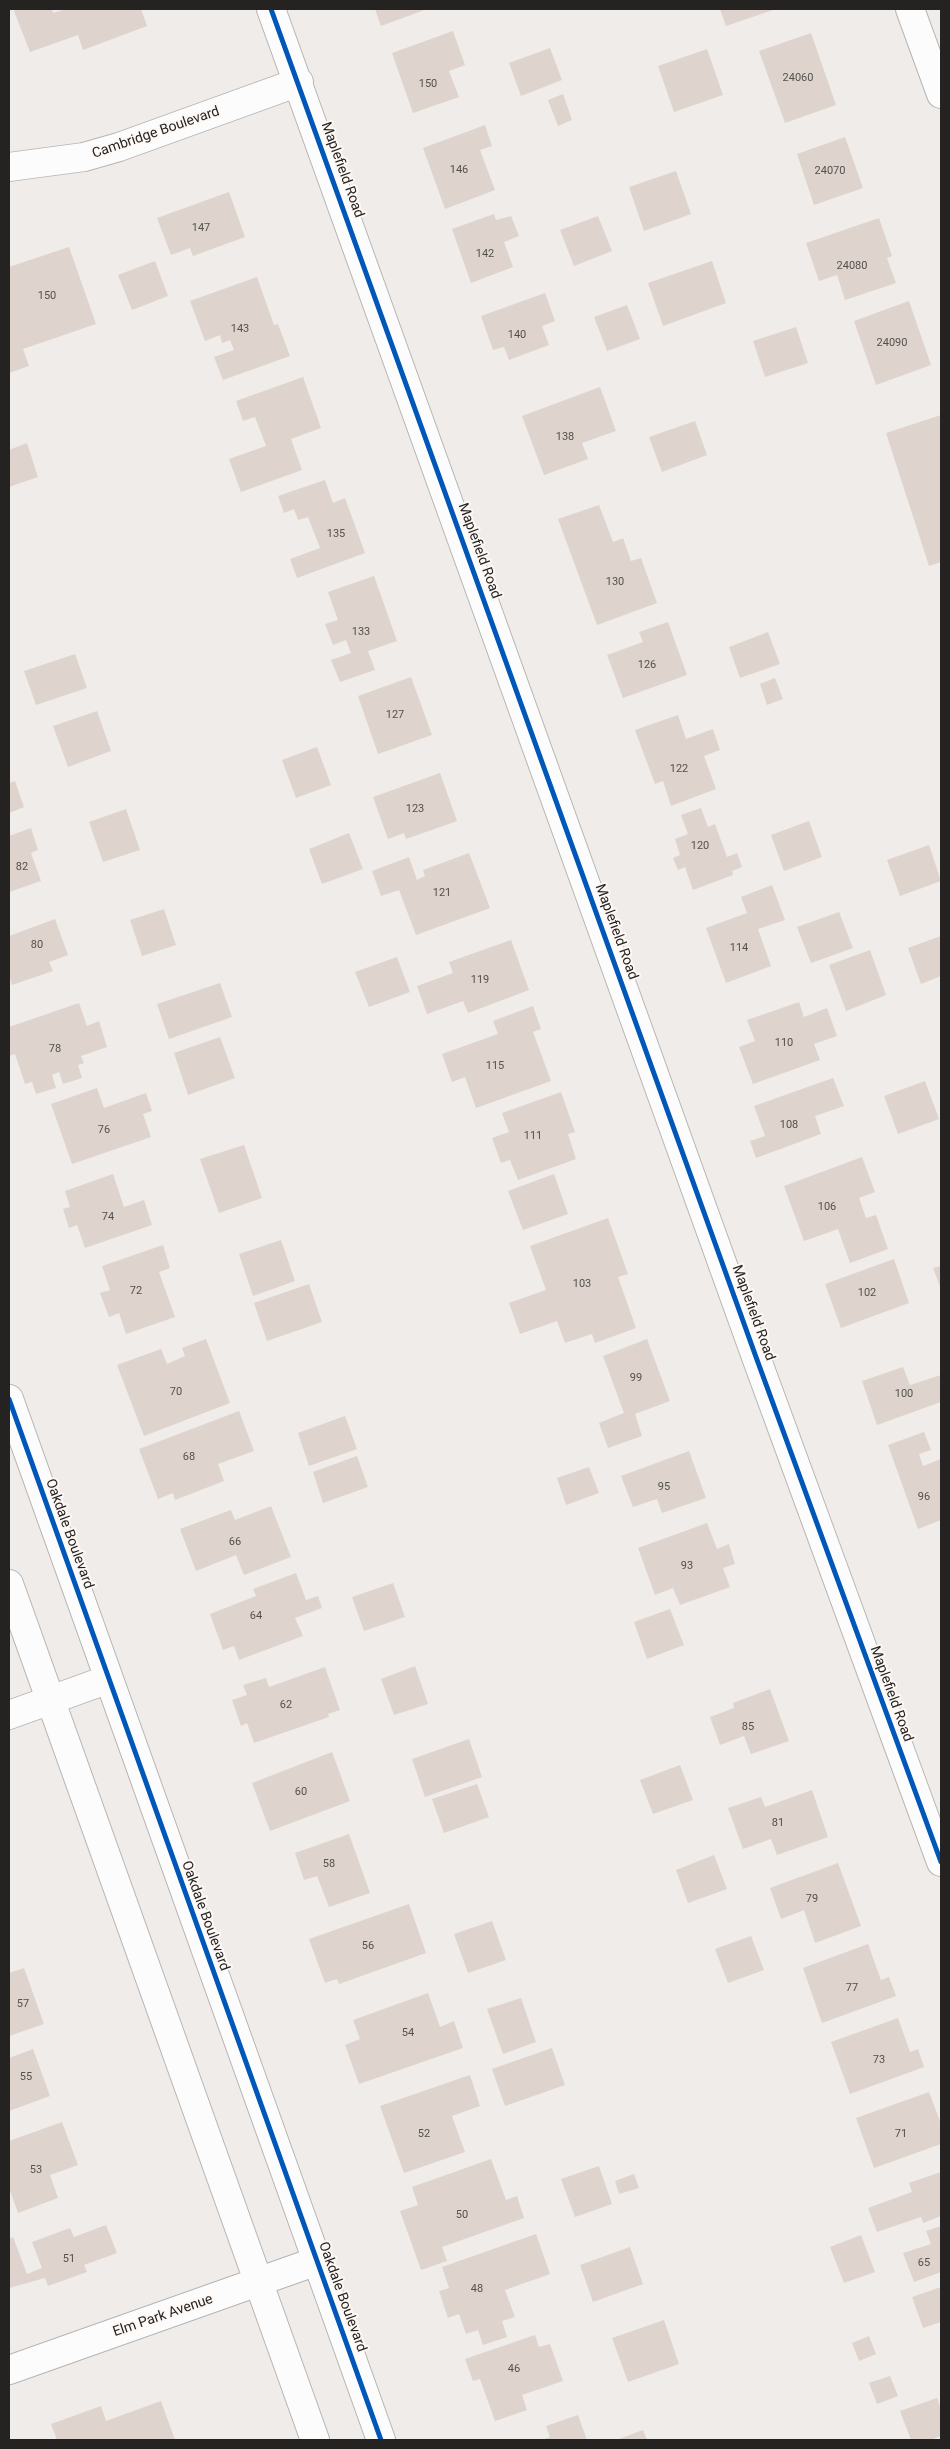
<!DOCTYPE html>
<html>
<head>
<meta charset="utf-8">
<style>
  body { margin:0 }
  #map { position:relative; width:950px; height:2449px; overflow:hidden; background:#efece9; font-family:Roboto,sans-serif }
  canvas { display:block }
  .frame { position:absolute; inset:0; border:10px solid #252322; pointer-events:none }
</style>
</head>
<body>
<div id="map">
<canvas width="950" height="2449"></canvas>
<div class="frame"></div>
</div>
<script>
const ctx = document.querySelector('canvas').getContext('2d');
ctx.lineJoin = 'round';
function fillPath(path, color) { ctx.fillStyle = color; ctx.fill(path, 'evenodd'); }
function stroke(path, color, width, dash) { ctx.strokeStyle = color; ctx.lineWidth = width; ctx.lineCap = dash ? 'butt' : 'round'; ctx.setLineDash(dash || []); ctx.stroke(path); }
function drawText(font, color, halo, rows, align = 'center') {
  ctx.font = font + ' Roboto,sans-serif'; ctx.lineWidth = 4; ctx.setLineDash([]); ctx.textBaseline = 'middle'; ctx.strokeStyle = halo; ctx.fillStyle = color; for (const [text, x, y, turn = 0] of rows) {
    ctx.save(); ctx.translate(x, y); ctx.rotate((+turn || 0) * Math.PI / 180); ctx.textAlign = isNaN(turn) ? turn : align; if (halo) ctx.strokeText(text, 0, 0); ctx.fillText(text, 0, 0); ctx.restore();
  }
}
fillPath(new Path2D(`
  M 19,9 L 52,9 L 53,13 L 66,9 L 141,9 L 147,26 L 83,50 L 78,35 L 30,52 L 14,11 Z
  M 375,9 L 427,9 L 381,26 Z
  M 720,9 L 776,9 L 726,26 Z
  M 453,31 L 465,65 L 449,71 L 459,97 L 413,113 L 392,53 Z
  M 811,33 L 836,105 L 785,123 L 759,51 Z
  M 550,48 L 562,80 L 521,96 L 509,63 Z
  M 707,49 L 723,95 L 674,112 L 658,66 Z
  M 563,94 L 572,120 L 558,126 L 548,100 Z
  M 485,125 L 492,146 L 480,150 L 495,190 L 445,209 L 423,148 Z
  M 845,137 L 863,188 L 814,205 L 797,154 Z
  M 676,171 L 691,214 L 644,231 L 629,187 Z
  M 229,192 L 245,237 L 193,256 L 190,248 L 171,255 L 157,218 Z
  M 494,214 L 496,220 L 511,216 L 519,236 L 504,242 L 513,267 L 471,283 L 452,229 Z
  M 598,216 L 612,251 L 574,266 L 560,230 Z
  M 879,218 L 892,256 L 887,258 L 896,283 L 845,300 L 837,275 L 819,281 L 806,243 Z
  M 69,247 L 96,324 L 23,349 L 29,366 L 9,373 L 9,267 Z
  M 155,261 L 168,296 L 132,310 L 118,275 Z
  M 712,261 L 726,303 L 663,326 L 648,283 Z
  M 257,277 L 274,325 L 278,324 L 290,356 L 223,380 L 214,357 L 234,350 L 230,340 L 222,343 L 220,335 L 205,341 L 190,301 Z
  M 545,293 L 555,321 L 542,326 L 549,345 L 509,360 L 504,347 L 493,350 L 481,316 Z
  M 909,301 L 931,365 L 876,385 L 854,321 Z
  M 627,305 L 640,339 L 607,351 L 594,317 Z
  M 796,327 L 808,363 L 765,377 L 753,341 Z
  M 303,377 L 321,428 L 291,439 L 302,470 L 241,492 L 229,459 L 266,446 L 255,417 L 243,421 L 236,401 Z
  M 600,387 L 616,431 L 582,443 L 588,459 L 544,475 L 522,416 Z
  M 941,415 L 941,562 L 929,566 L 886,433 Z
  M 695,421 L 707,455 L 662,472 L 649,437 Z
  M 27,443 L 38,477 L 9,487 L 9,450 Z
  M 325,480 L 333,503 L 345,498 L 365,553 L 297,578 L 290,559 L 320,548 L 308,517 L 298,520 L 294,509 L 284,513 L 278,496 Z
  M 599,505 L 613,542 L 623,538 L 631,561 L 641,558 L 657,603 L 597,625 L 558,519 Z
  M 374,576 L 397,641 L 368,651 L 375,670 L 340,682 L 331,660 L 351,653 L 346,640 L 333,645 L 325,624 L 338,620 L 328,592 Z
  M 668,622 L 687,675 L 623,698 L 607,655 L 643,642 L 639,632 Z
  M 768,632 L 780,664 L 740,678 L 729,647 Z
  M 75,654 L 87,688 L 36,705 L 24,671 Z
  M 411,677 L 432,735 L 378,754 L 358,696 Z
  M 775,678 L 783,699 L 767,705 L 760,684 Z
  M 97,711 L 111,751 L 68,767 L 53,726 Z
  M 678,715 L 686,739 L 713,729 L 720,750 L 704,756 L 716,789 L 671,806 L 663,781 L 655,784 L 635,730 Z
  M 317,747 L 331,785 L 296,798 L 282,760 Z
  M 440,773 L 457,821 L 406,839 L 404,833 L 388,839 L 373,797 Z
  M 15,781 L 24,807 L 9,813 L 9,783 Z
  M 701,808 L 708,827 L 715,824 L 727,857 L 737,853 L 742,867 L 732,871 L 733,875 L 693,890 L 685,867 L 678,870 L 673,858 L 680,855 L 675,839 L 688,834 L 681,815 Z
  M 126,809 L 140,850 L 103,862 L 89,822 Z
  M 809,821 L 822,857 L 784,871 L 771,835 Z
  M 31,828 L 38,850 L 31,853 L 41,881 L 9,892 L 9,836 Z
  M 349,833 L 363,869 L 322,884 L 309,849 Z
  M 929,845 L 941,881 L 900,896 L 887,860 Z
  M 469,853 L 490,908 L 416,935 L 399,890 L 381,896 L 372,871 L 409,857 L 417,880 L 425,876 L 423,870 Z
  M 772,885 L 785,920 L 758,929 L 771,966 L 726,983 L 706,928 L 747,913 L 741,897 Z
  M 164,909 L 176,945 L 142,956 L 130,920 Z
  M 839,912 L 853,948 L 811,963 L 797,927 Z
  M 55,919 L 68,955 L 49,962 L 53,971 L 12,985 L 9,975 L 9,936 Z
  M 941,936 L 941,976 L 921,984 L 908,948 Z
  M 511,940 L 529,990 L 468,1013 L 463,1001 L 427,1014 L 417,986 L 453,973 L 449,962 Z
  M 870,950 L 886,995 L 846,1011 L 829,965 Z
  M 397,957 L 410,992 L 369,1007 L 355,972 Z
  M 220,983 L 232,1017 L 169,1039 L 157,1004 Z
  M 799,1002 L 804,1017 L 827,1008 L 837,1036 L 814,1044 L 820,1060 L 753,1084 L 739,1047 L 755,1041 L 747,1020 Z
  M 79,1003 L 87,1026 L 99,1021 L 107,1047 L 81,1056 L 84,1063 L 78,1065 L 82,1078 L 63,1084 L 59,1072 L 52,1075 L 56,1088 L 36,1094 L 32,1082 L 25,1084 L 15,1054 L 9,1056 L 9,1027 Z
  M 533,1006 L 541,1029 L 533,1032 L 551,1081 L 476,1108 L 465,1077 L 452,1082 L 442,1054 L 498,1034 L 493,1021 Z
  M 220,1037 L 235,1078 L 188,1095 L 174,1053 Z
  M 833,1078 L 844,1106 L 815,1116 L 821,1134 L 756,1158 L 750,1141 L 765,1136 L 754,1106 Z
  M 925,1081 L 939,1119 L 898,1134 L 884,1096 Z
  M 97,1088 L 104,1108 L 146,1093 L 152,1111 L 143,1114 L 151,1137 L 72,1164 L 51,1104 Z
  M 561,1092 L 575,1132 L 568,1134 L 576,1159 L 518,1180 L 510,1160 L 501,1163 L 492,1138 L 509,1132 L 502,1113 Z
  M 244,1145 L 262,1198 L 219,1213 L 200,1159 Z
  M 862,1157 L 875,1192 L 859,1198 L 866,1218 L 876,1215 L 888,1249 L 850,1263 L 838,1229 L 804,1241 L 784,1186 Z
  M 113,1174 L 124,1207 L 144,1200 L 152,1225 L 85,1248 L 77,1225 L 69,1228 L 63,1209 L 70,1207 L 65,1191 Z
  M 554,1174 L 568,1214 L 523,1230 L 508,1191 Z
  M 608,1218 L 628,1274 L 618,1277 L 636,1328 L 595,1343 L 592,1334 L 565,1343 L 557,1321 L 520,1334 L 509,1303 L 546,1290 L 530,1246 Z
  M 281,1240 L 295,1281 L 253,1296 L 239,1254 Z
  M 163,1245 L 170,1268 L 159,1272 L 175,1317 L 126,1334 L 119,1313 L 109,1317 L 100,1293 L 110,1290 L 102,1266 Z
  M 894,1259 L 909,1303 L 841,1328 L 825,1284 Z
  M 941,1266 L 941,1289 L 933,1268 Z
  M 309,1284 L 322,1322 L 267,1341 L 254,1303 Z
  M 206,1339 L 230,1403 L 144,1436 L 117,1365 L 161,1349 L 167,1364 L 185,1356 L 182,1348 Z
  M 647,1339 L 670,1401 L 635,1414 L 642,1436 L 608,1448 L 599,1423 L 624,1413 L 603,1356 Z
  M 903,1367 L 910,1385 L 941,1375 L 941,1402 L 877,1425 L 862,1381 Z
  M 239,1411 L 254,1451 L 218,1464 L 224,1481 L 175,1500 L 173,1493 L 158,1499 L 139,1449 Z
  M 345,1416 L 357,1449 L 309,1466 L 298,1433 Z
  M 924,1432 L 931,1450 L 919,1454 L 923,1466 L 941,1459 L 941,1520 L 918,1529 L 888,1445 Z
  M 689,1451 L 706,1498 L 662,1513 L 657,1499 L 633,1507 L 621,1476 Z
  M 357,1456 L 368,1487 L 323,1503 L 313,1472 Z
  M 589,1467 L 599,1493 L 566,1505 L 557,1478 Z
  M 271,1506 L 291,1557 L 244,1575 L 236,1555 L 196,1571 L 180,1529 L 231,1510 L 235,1520 Z
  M 707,1523 L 717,1549 L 729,1544 L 735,1564 L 723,1568 L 730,1587 L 680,1605 L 673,1588 L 655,1595 L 638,1548 Z
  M 296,1573 L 306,1600 L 318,1596 L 322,1608 L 295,1618 L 303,1636 L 239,1660 L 234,1646 L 223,1650 L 210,1614 L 256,1596 L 253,1589 Z
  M 393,1583 L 405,1617 L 364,1631 L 352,1597 Z
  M 670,1609 L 684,1645 L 647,1659 L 634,1622 Z
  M 415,1666 L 428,1704 L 394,1715 L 381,1679 Z
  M 325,1667 L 340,1710 L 328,1714 L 329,1717 L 254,1743 L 247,1723 L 241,1726 L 232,1700 L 247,1695 L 243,1685 L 266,1678 L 269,1687 Z
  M 770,1689 L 789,1741 L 751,1754 L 744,1736 L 720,1745 L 710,1717 L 734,1708 L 733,1703 Z
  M 469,1739 L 482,1777 L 425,1797 L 412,1759 Z
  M 332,1752 L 350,1801 L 270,1831 L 252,1783 Z
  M 680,1765 L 693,1800 L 653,1814 L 640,1780 Z
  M 477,1784 L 489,1817 L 444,1833 L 432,1799 Z
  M 812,1790 L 828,1837 L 777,1855 L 771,1839 L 743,1849 L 728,1808 L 761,1797 L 765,1807 Z
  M 349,1834 L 370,1893 L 329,1907 L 317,1876 L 304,1880 L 295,1853 Z
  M 714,1855 L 727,1889 L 688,1903 L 676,1870 Z
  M 838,1863 L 861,1926 L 815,1943 L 804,1910 L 781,1919 L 770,1888 Z
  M 409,1904 L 426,1953 L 339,1984 L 337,1979 L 325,1983 L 309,1939 Z
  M 492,1921 L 506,1960 L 468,1973 L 454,1934 Z
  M 751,1936 L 764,1970 L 728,1983 L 715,1949 Z
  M 868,1944 L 881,1980 L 889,1977 L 896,1996 L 822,2023 L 803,1968 Z
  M 24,1968 L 44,2024 L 9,2036 L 9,1973 Z
  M 428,1993 L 440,2027 L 454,2021 L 463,2048 L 359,2084 L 345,2045 L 360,2039 L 353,2020 Z
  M 521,1998 L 536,2042 L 503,2054 L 487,2009 Z
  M 898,2018 L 910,2052 L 918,2049 L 924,2067 L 850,2094 L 831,2042 Z
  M 552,2048 L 565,2085 L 505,2106 L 492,2069 Z
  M 33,2049 L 50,2096 L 9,2111 L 9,2058 Z
  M 470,2075 L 480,2106 L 452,2116 L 465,2152 L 404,2173 L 380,2106 Z
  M 929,2092 L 941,2124 L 941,2144 L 874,2168 L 856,2118 Z
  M 62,2122 L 78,2165 L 50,2175 L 58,2198 L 18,2213 L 9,2188 L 9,2141 Z
  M 491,2159 L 506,2200 L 517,2196 L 524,2218 L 442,2247 L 447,2261 L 421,2270 L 400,2211 L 418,2205 L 412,2187 Z
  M 599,2166 L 612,2204 L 575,2217 L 561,2179 Z
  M 941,2172 L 941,2216 L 923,2223 L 921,2217 L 877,2232 L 868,2208 L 912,2192 L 909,2183 Z
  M 634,2174 L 639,2188 L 619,2194 L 615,2181 Z
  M 106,2225 L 117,2253 L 84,2265 L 87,2272 L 48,2286 L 45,2278 L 9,2288 L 9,2239 L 13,2237 L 27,2274 L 42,2268 L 32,2242 L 70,2228 L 74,2237 Z
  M 941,2226 L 941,2272 L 914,2282 L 903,2253 L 931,2244 L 926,2231 Z
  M 536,2234 L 550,2274 L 505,2290 L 515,2317 L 502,2321 L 507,2337 L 483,2345 L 478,2330 L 466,2334 L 459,2314 L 448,2318 L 439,2291 L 449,2288 L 442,2267 Z
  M 861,2235 L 875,2272 L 844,2283 L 830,2247 Z
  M 630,2247 L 643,2284 L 593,2302 L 580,2265 Z
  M 941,2287 L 941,2322 L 923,2328 L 912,2297 Z
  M 664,2320 L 679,2364 L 628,2382 L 612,2338 Z
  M 535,2335 L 539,2347 L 550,2344 L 563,2381 L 522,2395 L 527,2410 L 495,2421 L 480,2379 L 473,2381 L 465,2359 Z
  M 869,2336 L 876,2354 L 859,2361 L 852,2343 Z
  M 890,2376 L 898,2396 L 877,2404 L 869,2383 Z
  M 937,2398 L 941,2409 L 941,2436 L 930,2440 L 911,2440 L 900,2411 Z
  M 161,2401 L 175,2440 L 57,2440 L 51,2424 L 101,2406 L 106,2421 Z
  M 578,2415 L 587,2440 L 542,2440 L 550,2437 L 546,2426 Z
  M 643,2430 L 647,2440 L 616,2440 Z`), '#ded4cd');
const street = new Path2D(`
  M 271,9 L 756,1357 L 941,1862
  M 910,9 L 941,94
  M 9,167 L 84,157 L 119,147 L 299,82
  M 9,1399 L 381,2440
  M 9,1584 L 315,2440
  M 9,1715 L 109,1679
  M 9,2370 L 317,2261`);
stroke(street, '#b7b5b3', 30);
stroke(street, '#fdfcfc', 28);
stroke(new Path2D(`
  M 271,9 L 756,1357 L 941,1862
  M 9,1399 L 381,2440`), '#0057b8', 5);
drawText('11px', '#54504e', null, [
  ["24060",798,78],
  ["150",428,84],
  ["146",459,170],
  ["24070",830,171],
  ["147",201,228],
  ["142",485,254],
  ["24080",852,266],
  ["150",47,296],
  ["143",240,329],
  ["140",517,335],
  ["24090",892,343],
  ["138",565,437],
  ["135",336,534],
  ["130",615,582],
  ["133",361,632],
  ["126",647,665],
  ["127",395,715],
  ["122",679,769],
  ["123",415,809],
  ["120",700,846],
  ["82",22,867],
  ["121",442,893],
  ["80",37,945],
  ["114",739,948],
  ["119",480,980],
  ["110",784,1043],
  ["78",55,1049],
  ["115",495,1066],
  ["108",789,1125],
  ["76",104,1130],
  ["111",533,1136],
  ["106",827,1207],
  ["74",108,1217],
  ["103",582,1284],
  ["72",136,1291],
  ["102",867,1293],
  ["99",636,1378],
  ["70",176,1392],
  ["100",904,1394],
  ["68",189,1457],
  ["95",664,1487],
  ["96",924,1497],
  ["66",235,1542],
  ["93",687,1566],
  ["64",256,1616],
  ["62",286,1705],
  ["85",748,1727],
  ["60",301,1792],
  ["81",778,1823],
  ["58",329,1864],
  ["79",812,1899],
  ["56",368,1946],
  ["77",852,1988],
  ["57",23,2004],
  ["54",408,2033],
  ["73",879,2060],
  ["55",26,2077],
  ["52",424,2134],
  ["71",901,2134],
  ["53",36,2170],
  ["50",462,2215],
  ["51",69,2259],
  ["65",924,2263],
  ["48",477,2289],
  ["46",514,2369]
]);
drawText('14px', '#252322', '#fef8f5', [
  ["Cambridge Boulevard",156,133,-19],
  ["Maplefield Road",342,170,70],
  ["Maplefield Road",479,551,70],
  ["Maplefield Road",616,932,70],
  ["Maplefield Road",753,1313,70],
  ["Oakdale Boulevard",69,1534,70],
  ["Maplefield Road",891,1694,70],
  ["Oakdale Boulevard",205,1916,70],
  ["Oakdale Boulevard",342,2297,70],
  ["Elm Park Avenue",163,2316,-19]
]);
</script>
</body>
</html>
